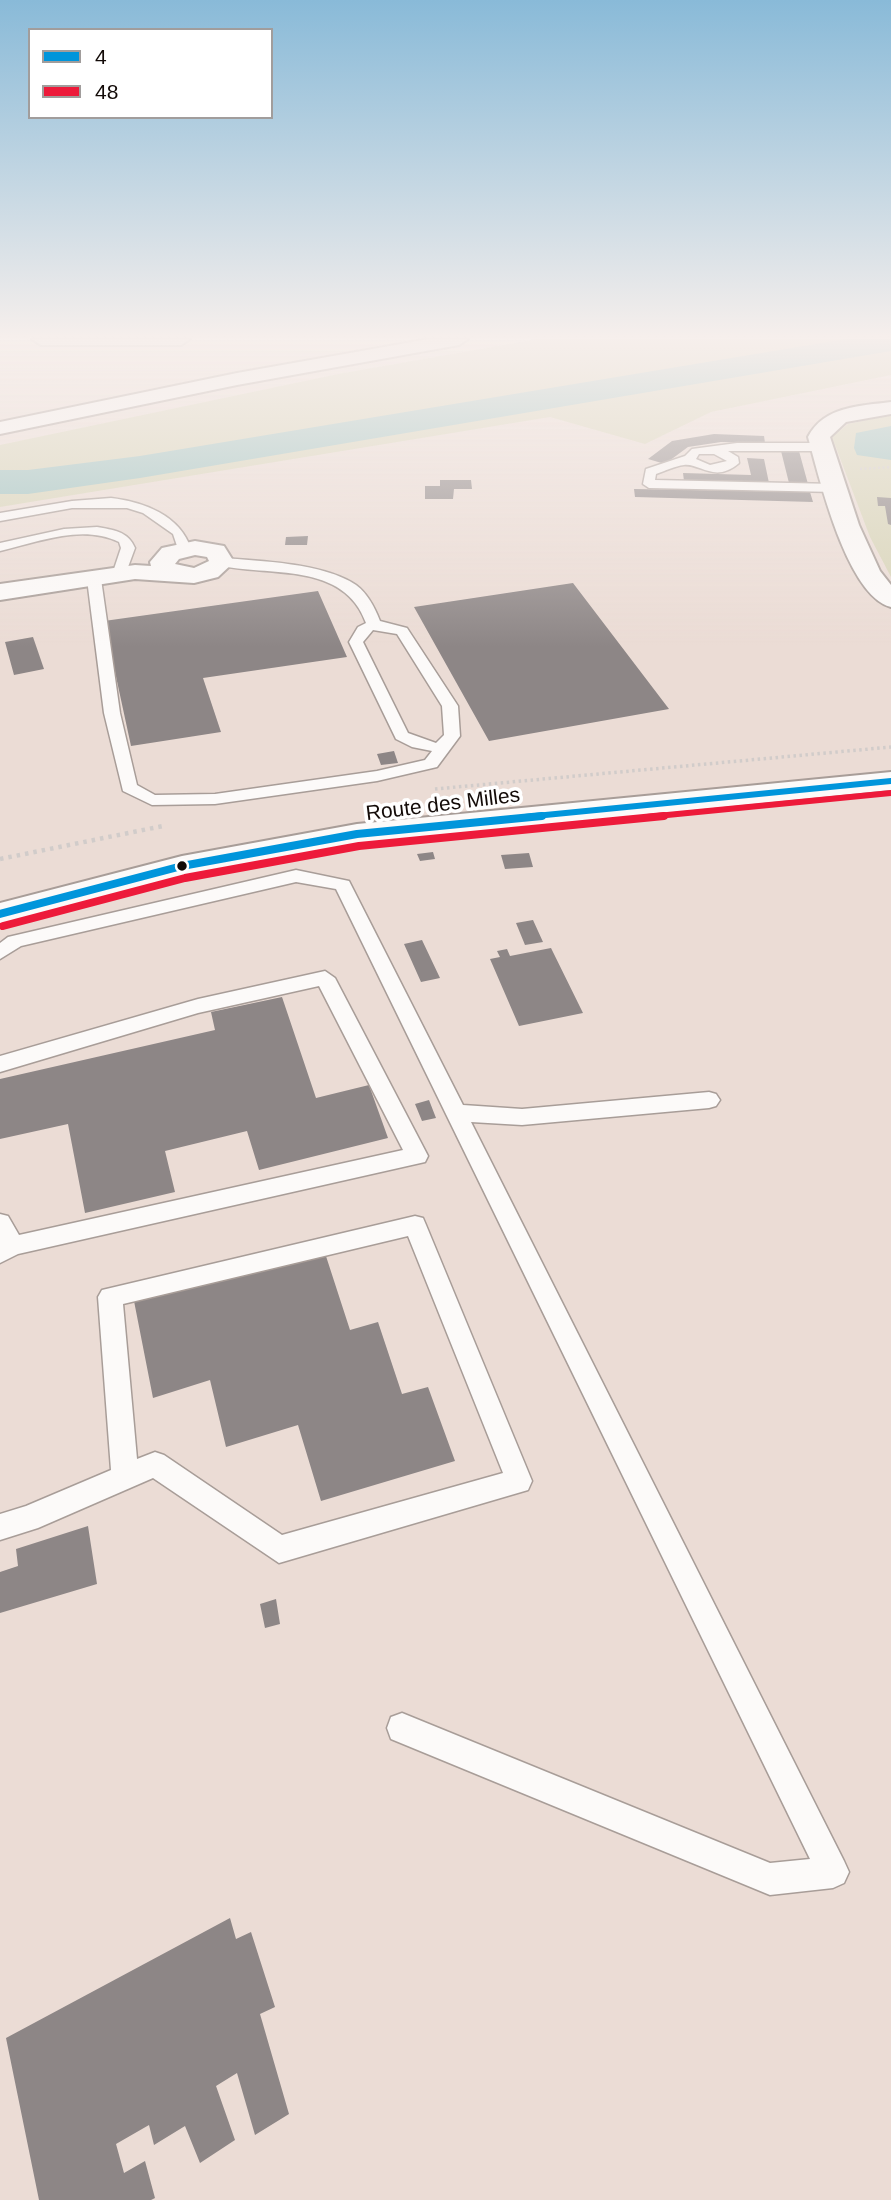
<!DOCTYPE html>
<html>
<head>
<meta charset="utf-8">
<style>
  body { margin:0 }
  #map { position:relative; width:891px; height:2200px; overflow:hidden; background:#ebdcd5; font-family:Helvetica,sans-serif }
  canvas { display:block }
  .legend { position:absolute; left:28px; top:28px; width:245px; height:91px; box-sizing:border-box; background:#fff; border:2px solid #a19d9c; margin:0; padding:9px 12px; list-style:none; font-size:21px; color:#130b08 }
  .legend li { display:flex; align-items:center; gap:14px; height:35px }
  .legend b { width:35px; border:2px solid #a19d9c }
</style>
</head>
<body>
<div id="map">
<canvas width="891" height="2200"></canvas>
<ul class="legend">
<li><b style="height:9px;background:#0095db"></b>4</li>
<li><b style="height:9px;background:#ed1a3a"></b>48</li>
</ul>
</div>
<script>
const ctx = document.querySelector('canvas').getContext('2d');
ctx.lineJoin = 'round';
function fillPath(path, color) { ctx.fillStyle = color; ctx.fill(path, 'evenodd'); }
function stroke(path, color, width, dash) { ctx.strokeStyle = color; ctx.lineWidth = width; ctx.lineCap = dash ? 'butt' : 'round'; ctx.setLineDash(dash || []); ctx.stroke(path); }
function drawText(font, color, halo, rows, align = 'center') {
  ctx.font = font + ' Helvetica,sans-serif'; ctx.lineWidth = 7; ctx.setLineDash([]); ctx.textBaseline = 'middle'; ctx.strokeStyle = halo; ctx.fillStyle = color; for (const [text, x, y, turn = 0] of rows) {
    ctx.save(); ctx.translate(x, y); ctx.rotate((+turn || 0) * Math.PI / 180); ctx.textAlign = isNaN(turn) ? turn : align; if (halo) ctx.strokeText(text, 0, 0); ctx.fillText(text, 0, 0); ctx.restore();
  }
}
fillPath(new Path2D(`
  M 537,339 L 891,339 L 891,375 L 711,412 L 645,444 L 550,417 L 0,507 L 0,445 L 338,374 Z
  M 891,415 L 891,577 L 870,537 L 832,437 L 848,424 Z`), '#d7d4b7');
fillPath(new Path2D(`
  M 891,426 L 891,460 L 857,455 L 854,448 L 856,433 Z`), '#9ac2c0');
fillPath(new Path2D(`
  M 846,339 L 891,339 L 891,351 L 140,478 L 28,494 L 0,494 L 0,470 L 28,470 L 140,456 Z`), '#9ac2c0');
fillPath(new Path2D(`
  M 714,434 L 764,436 L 765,443 L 721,442 L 688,447 L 665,464 L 648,459 L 672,441 Z
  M 781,451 L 799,451 L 808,484 L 789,483 Z
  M 747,458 L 764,459 L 769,483 L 684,481 L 683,473 L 751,475 Z
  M 440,480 L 471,480 L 472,489 L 454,489 L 453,499 L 425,499 L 425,486 L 440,486 Z
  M 634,489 L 810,492 L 813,502 L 635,497 Z
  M 877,497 L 891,498 L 891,525 L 888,524 L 885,506 L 878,506 Z
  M 308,536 L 307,545 L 285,545 L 286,537 Z
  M 573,583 L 669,709 L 489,741 L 414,607 Z
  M 318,591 L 347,657 L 203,678 L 221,732 L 131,746 L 104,621 Z
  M 33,637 L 44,669 L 14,675 L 5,642 Z
  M 394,751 L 398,763 L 381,765 L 377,754 Z
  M 433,852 L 435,859 L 420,861 L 417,854 Z
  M 529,853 L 533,867 L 505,869 L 501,855 Z
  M 533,920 L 543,942 L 525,945 L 516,923 Z
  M 422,940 L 440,978 L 421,982 L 404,944 Z
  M 551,948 L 583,1013 L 519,1026 L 490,959 L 500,957 L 497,951 L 507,949 L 510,956 Z
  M 282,997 L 316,1098 L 369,1085 L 388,1138 L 259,1170 L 247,1131 L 165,1151 L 175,1192 L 85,1213 L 68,1124 L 0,1139 L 0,1079 L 215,1030 L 211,1012 Z
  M 429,1100 L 436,1118 L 422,1121 L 415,1104 Z
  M 324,1250 L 350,1330 L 378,1322 L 402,1394 L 428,1387 L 455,1461 L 321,1501 L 298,1425 L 226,1447 L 210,1380 L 153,1398 L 134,1301 Z
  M 88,1526 L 97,1584 L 0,1613 L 0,1572 L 18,1566 L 16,1549 Z
  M 276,1599 L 280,1624 L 265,1628 L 260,1604 Z
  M 230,1918 L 236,1939 L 251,1932 L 275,2007 L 260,2014 L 289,2114 L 255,2135 L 237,2073 L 216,2086 L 235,2140 L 200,2163 L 185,2126 L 154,2145 L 149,2125 L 116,2144 L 124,2173 L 145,2161 L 155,2198 L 151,2200 L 39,2200 L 6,2038 Z`), '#8d8686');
const lane = new Path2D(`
  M 737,443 L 821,443 L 827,447 L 821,451 L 728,451 L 738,457 L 739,463 C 715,484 700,463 684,465 C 675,466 665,471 656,474 L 655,480 L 835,484 L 841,488 L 835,492 L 649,488 L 643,484 L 646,469 L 685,456 L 692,449 ZM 699,454 L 714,454 L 727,461 L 710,465 L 696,459 Z
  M 111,498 C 144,502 180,515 191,549 L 179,552 L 173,534 L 143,513 L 127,508 L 72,508 L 0,521 L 0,513 L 72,501 Z
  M 97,527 C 113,530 128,531 135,548 L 124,578 L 112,575 L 121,548 L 119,542 C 82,524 38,542 0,551 L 0,543 L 64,529 Z
  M 222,558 C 260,561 324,563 356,585 C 368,594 375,608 380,621 L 407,628 L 458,706 L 460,736 L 437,767 L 377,781 L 215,804 L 152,805 L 123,791 L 104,713 L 87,579 L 94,575 L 101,579 L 120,713 L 137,785 L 155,795 L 215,794 L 377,771 L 425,760 L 432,751 L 412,747 L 396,739 L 349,642 L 358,627 L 366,623 C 344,561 269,577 217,565 L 215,562 ZM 373,630 L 397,634 L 442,706 L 444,735 L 436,743 L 408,733 L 363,642 Z
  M 296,870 L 349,881 L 463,1105 L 522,1109 L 709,1092 L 716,1094 L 720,1100 L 716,1106 L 709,1108 L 522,1125 L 471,1122 L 844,1861 L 849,1872 L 844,1883 L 833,1888 L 770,1895 L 391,1739 L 387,1728 L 391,1717 L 402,1713 L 770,1863 L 810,1859 L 336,889 L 296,882 L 21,946 L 0,959 L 0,943 L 8,937 Z
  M 325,971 L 335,978 L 428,1156 L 425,1162 L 18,1254 L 0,1263 L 0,1214 L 8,1216 L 19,1235 L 403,1150 L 319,986 L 198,1013 L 0,1072 L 0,1056 L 198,999 Z
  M 415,1216 L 423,1218 L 426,1225 L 532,1481 L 528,1490 L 279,1563 L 153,1478 L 38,1528 L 0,1540 L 0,1514 L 26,1506 L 111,1470 L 98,1297 L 102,1290 ZM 408,1236 L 503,1473 L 282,1535 L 164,1455 L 155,1452 L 137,1459 L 123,1304 Z`);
const street = new Path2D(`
  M 891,402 L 891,414 L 846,422 L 830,437 L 859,525 L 880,571 L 891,585 L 891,607 C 847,596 819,477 808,437 C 824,406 860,406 891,402 Z
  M 195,541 L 224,546 L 234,562 L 218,577 L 194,583 L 135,579 L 0,600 L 0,584 L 135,565 L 151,566 L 150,562 L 162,548 ZM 195,555 L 207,557 L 209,561 L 194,568 L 175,564 L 179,559 Z`);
const secondary = new Path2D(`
  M 32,339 L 190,339 L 181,345 L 41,345 Z`);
const primary = new Path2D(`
  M 891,772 L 891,790 L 357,844 L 183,876 L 0,925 L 0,903 L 182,856 L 357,824 Z`);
const highway = new Path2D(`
  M 429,339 L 468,339 L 459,345 L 237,385 L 0,434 L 0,422 L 237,373 Z`);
stroke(lane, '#a89d98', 3);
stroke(street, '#a89d98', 4);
stroke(secondary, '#a89d98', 4);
stroke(primary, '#a89d98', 4);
stroke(highway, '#a89d98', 4);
stroke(new Path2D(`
  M 860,469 L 891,467`), '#d1ccca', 2.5, [2, 2.5]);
stroke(new Path2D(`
  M 435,789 L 891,747`), '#d1ccca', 3.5, [2.5, 3.5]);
stroke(new Path2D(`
  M 0,859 L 163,826`), '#d1ccca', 4.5, [3.5, 5]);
fillPath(lane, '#fcfaf9');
fillPath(street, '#fcfaf9');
fillPath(secondary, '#fcfaf9');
fillPath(primary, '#fcfaf9');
fillPath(highway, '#fcfaf9');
stroke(new Path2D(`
  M 525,817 L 891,781`), '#0095db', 6);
stroke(new Path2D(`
  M 0,914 L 182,866 L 357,834 L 542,816`), '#0095db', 8);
stroke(new Path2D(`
  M 647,817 L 891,793`), '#ed1a3a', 6);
stroke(new Path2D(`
  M 3,926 L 185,878 L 359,846 L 664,816`), '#ed1a3a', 8);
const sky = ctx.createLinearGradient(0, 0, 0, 647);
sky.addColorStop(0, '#89bad8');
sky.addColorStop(0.52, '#f6efec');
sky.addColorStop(1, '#f6efec00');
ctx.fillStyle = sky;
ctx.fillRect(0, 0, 891, 647);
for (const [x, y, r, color] of [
  [182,866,6,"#130b08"]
]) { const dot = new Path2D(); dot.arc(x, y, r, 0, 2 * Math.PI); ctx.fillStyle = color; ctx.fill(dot); stroke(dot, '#fff', 2.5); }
drawText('21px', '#130b08', '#fff', [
  ["Route des Milles",443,805,-7]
]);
</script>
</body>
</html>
